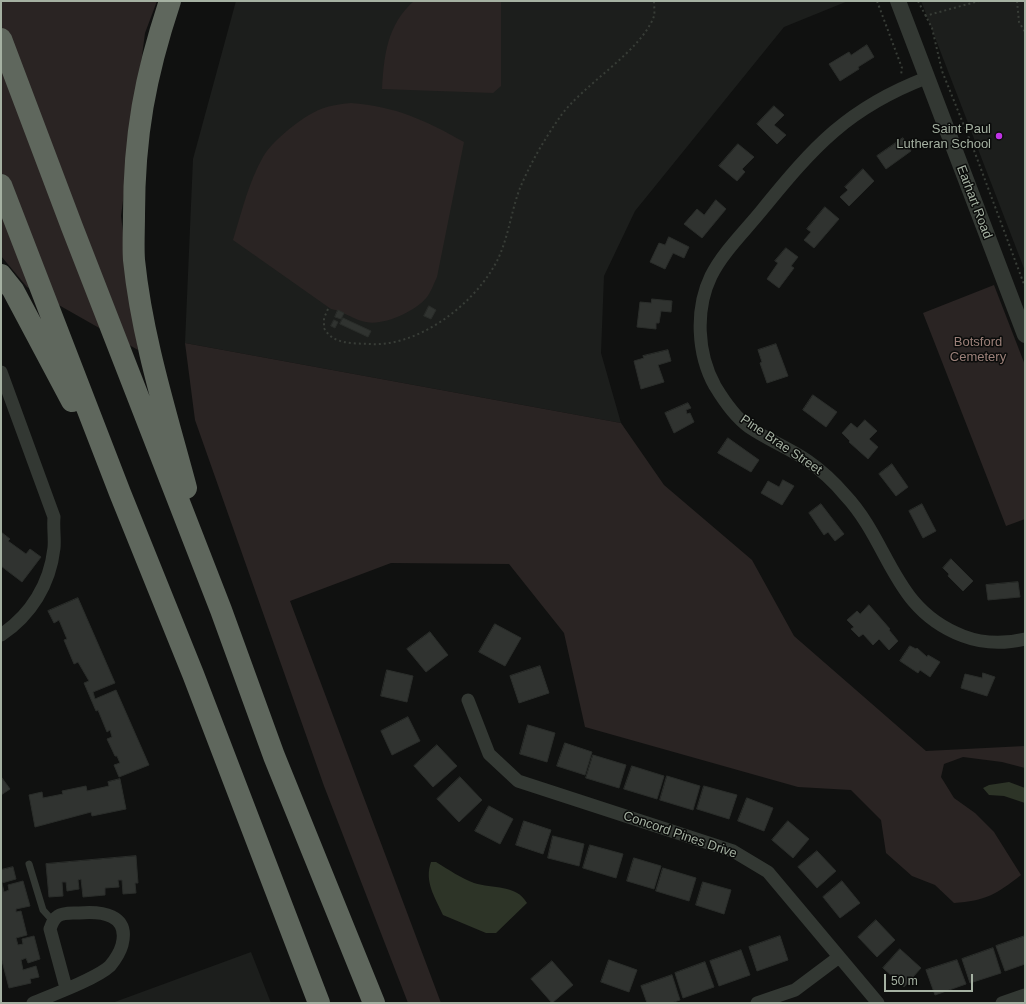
<!DOCTYPE html>
<html>
<head>
<meta charset="utf-8">
<style>
  body { margin:0 }
  #map { position:relative; width:1026px; height:1004px; overflow:hidden; background:#101110; font-family:Helvetica,sans-serif }
  canvas { display:block }
  .frame { position:absolute; inset:0; border:2px solid #a5b1a2; pointer-events:none }
  .scale { position:absolute; left:884px; top:974px; width:89px; height:18px; box-sizing:border-box; border:2px solid #a5b1a2; border-top:0; padding-left:5px; font-size:12px; line-height:14px; white-space:nowrap; color:#a5b1a2; -webkit-text-stroke:3px #0b0c0b; paint-order:stroke }
</style>
</head>
<body>
<div id="map">
<canvas width="1026" height="1004"></canvas>
<div class="frame"></div>
<div class="scale">50 m</div>
</div>
<script>
const ctx = document.querySelector('canvas').getContext('2d');
ctx.lineJoin = 'round';
function fillPath(path, color) { ctx.fillStyle = color; ctx.fill(path, 'evenodd'); }
function stroke(path, color, width, dash) { ctx.strokeStyle = color; ctx.lineWidth = width; ctx.lineCap = dash ? 'butt' : 'round'; ctx.setLineDash(dash || []); ctx.stroke(path); }
function drawText(font, color, halo, rows, align = 'center') {
  ctx.font = font + ' Helvetica,sans-serif'; ctx.lineWidth = 3; ctx.setLineDash([]); ctx.textBaseline = 'middle'; ctx.strokeStyle = halo; ctx.fillStyle = color; for (const [text, x, y, turn = 0] of rows) {
    ctx.save(); ctx.translate(x, y); ctx.rotate((+turn || 0) * Math.PI / 180); ctx.textAlign = isNaN(turn) ? turn : align; if (halo) ctx.strokeText(text, 0, 0); ctx.fillText(text, 0, 0); ctx.restore();
  }
}
fillPath(new Path2D(`
  M 236,1 L 848,1 L 784,27 L 635,211 L 604,276 L 601,353 L 621,423 L 185,343 L 193,159 Z
  M 921,1 L 1025,1 L 1025,271 Z
  M 251,952 L 271,1003 L 112,1003 Z`), '#1c1e1c');
fillPath(new Path2D(`
  M 1,1 L 157,1 L 145,33 L 121,216 L 138,350 L 27,287 L 1,256 Z
  M 414,1 L 501,1 L 501,86 L 493,93 L 382,89 C 384,55 387,25 414,1 Z
  M 351,103 C 395,106 427,121 464,142 L 437,277 C 434,283 431,292 427,297 C 416,311 384,326 366,322 C 354,320 343,311 331,309 L 233,240 C 241,214 249,181 263,157 C 273,140 303,116 321,109 C 331,105 341,104 351,103 Z
  M 994,285 L 1025,365 L 1025,519 L 1006,526 L 923,313 Z
  M 185,343 L 621,423 L 664,485 L 752,560 L 794,636 L 926,751 L 1025,746 L 1025,768 L 1002,762 L 963,757 L 944,764 L 941,777 L 954,798 L 975,813 L 994,832 L 1021,875 C 997,894 985,901 954,903 L 935,885 L 912,876 L 886,853 L 881,820 L 851,790 L 798,787 L 585,727 L 564,633 L 509,564 L 391,563 L 290,601 L 441,1003 L 408,1003 L 324,786 L 195,420 Z`), '#2a2423');
fillPath(new Path2D(`
  M 1009,782 L 1025,788 L 1025,803 L 1004,796 L 989,795 L 983,788 L 989,785 Z
  M 431,862 L 436,862 C 449,870 461,878 474,883 C 493,889 516,884 527,903 L 496,933 L 486,933 L 443,915 C 435,897 424,882 431,862 Z`), '#2d3427');
const building = new Path2D(`
  M 867,45 L 874,57 L 858,67 L 859,69 L 840,81 L 829,64 L 849,52 L 851,55 Z
  M 774,106 L 784,115 L 774,125 L 786,135 L 777,144 L 757,124 Z
  M 903,138 L 911,151 L 886,169 L 877,156 Z
  M 738,144 L 754,157 L 742,169 L 745,172 L 737,181 L 719,166 Z
  M 863,169 L 874,181 L 849,206 L 840,197 L 848,190 L 845,187 Z
  M 716,200 L 726,209 L 702,238 L 684,224 L 697,209 L 704,215 Z
  M 825,207 L 839,219 L 814,248 L 804,240 L 811,232 L 807,229 Z
  M 669,237 L 689,247 L 684,258 L 673,253 L 665,269 L 650,262 L 659,243 L 665,245 Z
  M 786,248 L 798,257 L 791,266 L 794,268 L 779,288 L 767,279 L 778,263 L 775,261 Z
  M 652,299 L 672,301 L 671,312 L 661,311 L 659,323 L 656,323 L 656,329 L 637,327 L 640,302 L 651,303 Z
  M 429,306 L 436,310 L 431,319 L 424,316 Z
  M 338,310 L 344,313 L 341,319 L 335,317 Z
  M 343,318 L 371,331 L 368,337 L 340,324 Z
  M 334,320 L 338,322 L 335,328 L 331,326 Z
  M 776,344 L 788,376 L 767,383 L 760,363 L 762,362 L 758,350 Z
  M 668,350 L 671,361 L 658,365 L 664,382 L 641,389 L 634,361 L 644,358 L 643,356 Z
  M 813,395 L 837,412 L 826,427 L 803,410 Z
  M 688,403 L 691,408 L 686,410 L 687,414 L 690,413 L 694,422 L 674,433 L 665,413 Z
  M 865,420 L 877,431 L 869,439 L 878,447 L 868,459 L 849,442 L 850,441 L 842,433 L 851,423 L 857,428 Z
  M 728,438 L 759,460 L 751,472 L 718,453 Z
  M 892,464 L 908,487 L 896,496 L 879,474 Z
  M 783,480 L 794,486 L 782,505 L 761,493 L 768,481 L 779,487 Z
  M 821,504 L 844,534 L 835,541 L 828,532 L 824,535 L 809,513 Z
  M 922,504 L 936,531 L 923,538 L 909,511 Z
  M 1,532 L 10,539 L 8,541 L 26,554 L 30,549 L 41,557 L 22,582 L 1,566 Z
  M 951,559 L 973,581 L 963,591 L 948,576 L 949,574 L 943,568 Z
  M 1018,582 L 1020,597 L 988,600 L 986,585 Z
  M 78,598 L 115,683 L 93,692 L 95,699 L 116,690 L 149,765 L 119,777 L 114,765 L 120,763 L 117,756 L 115,756 L 107,739 L 112,737 L 110,730 L 107,732 L 98,710 L 96,711 L 84,683 L 89,681 L 78,662 L 74,664 L 64,640 L 67,639 L 59,620 L 54,623 L 48,611 Z
  M 869,605 L 890,629 L 889,630 L 898,641 L 889,650 L 879,639 L 873,645 L 863,634 L 859,637 L 851,629 L 854,627 L 847,620 L 857,611 L 860,614 Z
  M 495,624 L 521,638 L 505,666 L 479,652 Z
  M 430,632 L 448,655 L 426,672 L 407,649 Z
  M 910,646 L 916,649 L 917,648 L 927,657 L 928,655 L 940,662 L 930,677 L 920,670 L 918,673 L 900,661 Z
  M 540,666 L 549,693 L 519,703 L 510,676 Z
  M 387,670 L 413,676 L 407,702 L 381,696 Z
  M 983,673 L 995,677 L 987,696 L 961,688 L 965,674 L 982,678 Z
  M 408,717 L 420,741 L 392,755 L 381,731 Z
  M 528,725 L 555,733 L 547,762 L 520,754 Z
  M 565,743 L 592,752 L 585,775 L 557,766 Z
  M 437,745 L 457,766 L 433,787 L 414,766 Z
  M 593,755 L 626,765 L 619,788 L 586,778 Z
  M 632,766 L 664,776 L 657,799 L 624,789 Z
  M 667,776 L 700,786 L 693,810 L 660,800 Z
  M 460,777 L 482,800 L 459,822 L 437,799 Z
  M 2,778 L 10,789 L 1,795 L 1,779 Z
  M 120,779 L 126,809 L 92,816 L 91,812 L 35,827 L 29,795 L 42,792 L 43,798 L 63,794 L 62,791 L 86,786 L 87,791 L 109,786 L 108,782 Z
  M 704,786 L 737,795 L 729,819 L 697,809 Z
  M 747,798 L 773,808 L 764,831 L 738,821 Z
  M 489,806 L 513,819 L 500,844 L 475,831 Z
  M 524,821 L 551,830 L 543,854 L 516,845 Z
  M 788,821 L 809,839 L 793,858 L 772,840 Z
  M 553,836 L 584,844 L 579,866 L 548,858 Z
  M 590,845 L 623,854 L 616,878 L 583,868 Z
  M 817,851 L 836,871 L 817,888 L 798,867 Z
  M 136,856 L 138,883 L 135,883 L 136,893 L 123,894 L 122,880 L 118,880 L 119,887 L 105,888 L 105,895 L 83,897 L 81,879 L 78,880 L 79,889 L 67,891 L 66,882 L 62,882 L 63,896 L 49,897 L 46,864 Z
  M 634,858 L 661,866 L 654,889 L 627,881 Z
  M 13,867 L 16,879 L 2,883 L 4,892 L 9,890 L 8,885 L 23,881 L 30,906 L 16,909 L 16,912 L 21,911 L 27,935 L 16,938 L 18,945 L 23,944 L 22,939 L 34,936 L 40,959 L 28,963 L 26,958 L 21,960 L 23,970 L 36,966 L 39,977 L 30,979 L 31,983 L 9,988 L 1,957 L 1,870 Z
  M 663,868 L 696,878 L 689,901 L 656,891 Z
  M 842,881 L 860,903 L 840,918 L 823,897 Z
  M 703,882 L 731,890 L 724,914 L 696,905 Z
  M 876,920 L 895,940 L 877,957 L 858,937 Z
  M 780,936 L 788,960 L 757,971 L 749,947 Z
  M 1025,936 L 1025,964 L 1005,971 L 996,946 Z
  M 993,948 L 1001,973 L 970,983 L 962,959 Z
  M 900,949 L 921,968 L 904,987 L 883,968 Z
  M 741,950 L 750,975 L 719,986 L 710,961 Z
  M 609,960 L 637,970 L 629,992 L 601,982 Z
  M 957,960 L 966,984 L 935,995 L 926,970 Z
  M 552,961 L 573,985 L 552,1003 L 531,979 Z
  M 705,962 L 714,987 L 683,998 L 675,973 Z
  M 672,975 L 680,1000 L 671,1003 L 647,1003 L 641,986 Z`);
fillPath(building, '#303330');
stroke(building, '#2a2d2a', 1);
stroke(new Path2D(`
  M 877,1 L 902,68 L 901,75
  M 918,1 L 932,28 L 942,71 L 975,153 L 1025,287
  M 1017,1 L 1019,22 L 1025,32
  M 925,16 L 979,1
  M 328,309 L 324,318 L 324,328 C 333,345 353,343 370,344 C 417,347 470,307 493,268 C 508,244 510,214 520,188 C 530,164 545,138 560,117 C 582,85 642,51 654,16 C 655,12 654,6 654,1`), '#383d37', 2, [2, 3]);
stroke(new Path2D(`
  M 29,864 L 43,910 L 53,921`), '#333833', 7);
stroke(new Path2D(`
  M 926,78 C 848,108 814,146 762,210 C 745,231 723,252 711,276 C 695,309 697,354 715,386 C 724,401 735,417 749,427 C 768,440 789,448 808,461 C 821,470 834,482 845,495 C 891,544 892,609 963,636 C 984,644 1004,644 1025,639
  M 1,372 L 54,517 C 53,527 55,539 54,548 C 50,584 31,615 1,635
  M 468,700 L 489,754 L 518,781 L 733,851 L 768,872 L 878,1003
  M 33,1003 C 52,995 96,979 110,966 C 115,960 120,952 122,945 C 130,914 101,911 79,913 C 73,913 63,912 58,916 C 53,919 52,924 50,929 L 66,988
  M 757,1003 L 795,990 L 839,957
  M 1002,1003 L 1025,995`), '#333833', 13);
stroke(new Path2D(`
  M 898,1 L 1025,335`), '#333833', 16);
stroke(new Path2D(`
  M 170,1 C 145,76 134,136 134,215 C 134,230 133,246 134,260 C 142,338 166,413 186,488
  M 1,39 L 72,227 L 221,610 L 274,756 L 374,1003
  M 1,185 L 120,493 L 193,674 L 319,1003
  M 1,275 L 13,290 L 72,401`), '#5f675d', 22);
for (const [x, y, r, color] of [
  [999,136,4,"#c033e6"]
]) { const dot = new Path2D(); dot.arc(x, y, r, 0, 2 * Math.PI); ctx.fillStyle = color; ctx.fill(dot); stroke(dot, '#0b0c0b', 1.5); }
drawText('13px', '#a5b1a2', '#0b0c0b', [
  ["Saint Paul",991,129],
  ["Lutheran School",991,144]
], 'right');
drawText('13px', '#a5b1a2', '#0b0c0b', [
  ["Earhart Road",974,202,69],
  ["Pine Brae Street",781,445,34],
  ["Concord Pines Drive",680,835,19]
]);
drawText('13px', '#9c8079', '#0b0c0b', [
  ["Botsford",978,342],
  ["Cemetery",978,357]
]);
</script>
</body>
</html>
